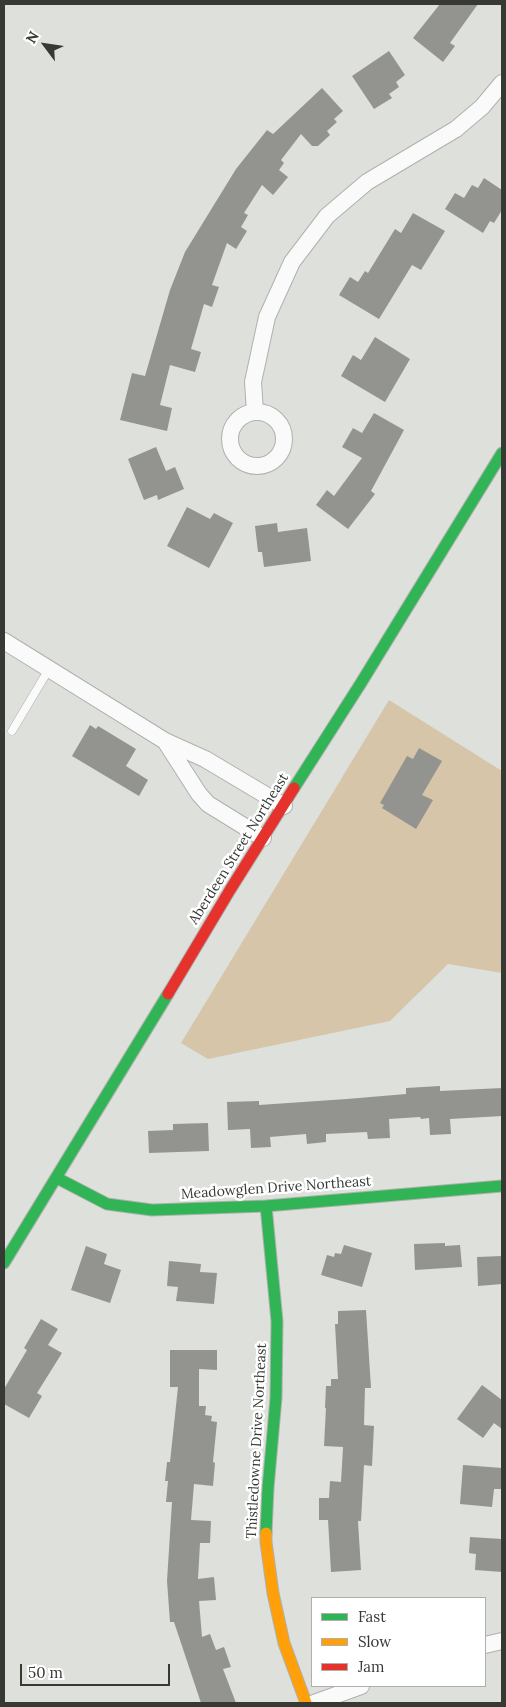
<!DOCTYPE html>
<html>
<head>
<meta charset="utf-8">
<style>
  body { margin:0 }
  #map { position:relative; width:506px; height:1707px; overflow:hidden; background:#dde0db; font-family:Lora,serif }
  canvas { display:block }
  .frame { position:absolute; inset:0; border:5px solid #363934; pointer-events:none }
  .legend { position:absolute; left:311px; top:1597px; width:175px; height:90px; box-sizing:border-box; background:#fff; border:1px solid #afb0ae; margin:0; padding:6px 9px; list-style:none; font-size:15px; color:#363934 }
  .legend li { display:flex; align-items:center; gap:10px; height:25px }
  .legend b { width:25px; border:1px solid #afb0ae }
  .north { position:absolute; left:20px; top:20px; width:50px; height:50px; -webkit-text-stroke:4px #fff; paint-order:stroke; rotate:301deg; font-size:14px; font-weight:700; line-height:20px; text-align:center; color:#363934 }
  .north::after { content:''; display:block; margin:auto; width:18px; height:22px; background:#363934; clip-path:polygon(50% 0,100% 100%,50% 72%,0 100%) }
  .scale { position:absolute; left:20px; top:1664px; width:150px; height:22px; box-sizing:border-box; border:2px solid #363934; border-top:0; padding-left:6px; font-size:15px; line-height:18px; white-space:nowrap; color:#363934; -webkit-text-stroke:4px #fff; paint-order:stroke }
</style>
</head>
<body>
<div id="map">
<canvas width="506" height="1707"></canvas>
<div class="frame"></div>
<ul class="legend">
<li><b style="height:6px;background:#30b455"></b>Fast</li>
<li><b style="height:6px;background:#ff9f0a"></b>Slow</li>
<li><b style="height:6px;background:#e5322d"></b>Jam</li>
</ul>
<div class="north">N</div>
<div class="scale">50 m</div>
</div>
<script>
const ctx = document.querySelector('canvas').getContext('2d');
ctx.lineJoin = 'round';
function fillPath(path, color) { ctx.fillStyle = color; ctx.fill(path, 'evenodd'); }
function stroke(path, color, width, dash) { ctx.strokeStyle = color; ctx.lineWidth = width; ctx.lineCap = dash ? 'butt' : 'round'; ctx.setLineDash(dash || []); ctx.stroke(path); }
function drawText(font, color, halo, rows, align = 'center') {
  ctx.font = font + ' Lora,serif'; ctx.lineWidth = 5; ctx.setLineDash([]); ctx.textBaseline = 'middle'; ctx.strokeStyle = halo; ctx.fillStyle = color; for (const [text, x, y, turn = 0] of rows) {
    ctx.save(); ctx.translate(x, y); ctx.rotate((+turn || 0) * Math.PI / 180); ctx.textAlign = isNaN(turn) ? turn : align; if (halo) ctx.strokeText(text, 0, 0); ctx.fillText(text, 0, 0); ctx.restore();
  }
}
fillPath(new Path2D(`
  M 389,700 L 502,771 L 502,973 L 448,964 L 390,1021 L 208,1059 L 181,1043 Z`), '#d7c5aa');
fillPath(new Path2D(`
  M 440,4 L 478,4 L 450,43 L 455,46 L 443,62 L 413,38 Z
  M 389,51 L 405,75 L 396,82 L 399,87 L 389,94 L 392,98 L 374,109 L 352,76 Z
  M 322,88 L 343,111 L 334,119 L 337,122 L 327,131 L 330,135 L 318,146 L 312,146 L 301,134 L 281,160 L 284,163 L 279,170 L 288,177 L 273,195 L 262,185 L 244,213 L 248,215 L 241,227 L 247,231 L 236,249 L 227,243 L 212,285 L 219,287 L 212,307 L 204,304 L 191,349 L 201,352 L 195,372 L 170,365 L 160,405 L 172,408 L 167,431 L 120,420 L 132,373 L 145,376 L 170,290 L 185,252 L 236,169 L 267,130 L 273,134 Z
  M 484,178 L 502,190 L 502,210 L 494,223 L 490,221 L 483,233 L 445,209 L 455,193 L 464,198 L 472,185 L 478,188 Z
  M 413,213 L 445,231 L 421,270 L 412,265 L 379,319 L 339,295 L 350,277 L 358,282 L 365,271 L 368,273 L 395,229 L 401,233 Z
  M 375,337 L 410,359 L 385,402 L 341,376 L 353,355 L 361,360 Z
  M 374,413 L 404,430 L 371,491 L 375,494 L 348,529 L 316,505 L 327,490 L 334,496 L 362,458 L 342,447 L 353,428 L 362,433 Z
  M 156,447 L 166,471 L 175,467 L 184,489 L 158,500 L 157,495 L 144,500 L 128,459 Z
  M 187,507 L 210,519 L 214,513 L 233,523 L 209,568 L 167,546 Z
  M 277,523 L 278,532 L 307,528 L 311,561 L 264,567 L 262,552 L 258,552 L 255,526 Z
  M 90,725 L 96,729 L 98,726 L 136,749 L 126,766 L 148,780 L 139,796 L 72,756 Z
  M 419,748 L 442,761 L 422,795 L 433,800 L 416,829 L 382,808 L 384,805 L 380,803 L 407,756 L 413,759 Z
  M 440,1086 L 440,1091 L 502,1088 L 502,1116 L 450,1119 L 451,1134 L 430,1135 L 429,1118 L 421,1119 L 420,1117 L 389,1119 L 390,1138 L 368,1139 L 367,1132 L 326,1134 L 326,1142 L 307,1144 L 306,1134 L 270,1137 L 271,1147 L 251,1148 L 250,1129 L 228,1130 L 227,1102 L 259,1101 L 259,1105 L 347,1099 L 406,1094 L 406,1088 Z
  M 208,1123 L 209,1151 L 149,1153 L 148,1131 L 173,1130 L 173,1124 Z
  M 445,1243 L 445,1246 L 460,1245 L 462,1267 L 415,1270 L 414,1244 Z
  M 344,1245 L 372,1253 L 362,1287 L 321,1275 L 327,1255 L 334,1257 L 335,1253 L 341,1254 Z
  M 86,1246 L 107,1254 L 104,1264 L 121,1270 L 110,1303 L 71,1290 Z
  M 502,1256 L 502,1284 L 478,1286 L 477,1257 Z
  M 169,1261 L 201,1264 L 200,1272 L 217,1273 L 214,1304 L 176,1301 L 178,1287 L 167,1286 Z
  M 366,1310 L 371,1388 L 365,1388 L 364,1425 L 374,1426 L 372,1466 L 364,1465 L 361,1521 L 358,1521 L 361,1570 L 331,1572 L 328,1520 L 319,1520 L 319,1498 L 329,1498 L 330,1481 L 341,1482 L 343,1447 L 324,1446 L 326,1408 L 325,1408 L 326,1386 L 331,1386 L 331,1379 L 338,1379 L 335,1324 L 338,1324 L 338,1311 Z
  M 41,1319 L 58,1329 L 48,1345 L 62,1353 L 37,1393 L 42,1396 L 29,1418 L 4,1404 L 4,1389 L 27,1350 L 24,1348 Z
  M 170,1350 L 217,1350 L 217,1370 L 199,1369 L 199,1406 L 206,1406 L 205,1415 L 212,1416 L 211,1421 L 217,1422 L 213,1462 L 215,1463 L 213,1486 L 194,1484 L 191,1520 L 211,1521 L 210,1543 L 200,1543 L 198,1579 L 214,1577 L 216,1600 L 199,1601 L 202,1637 L 210,1634 L 216,1650 L 224,1647 L 231,1667 L 223,1669 L 236,1703 L 201,1703 L 174,1622 L 170,1622 L 167,1581 L 172,1502 L 166,1502 L 168,1481 L 165,1481 L 167,1462 L 170,1462 L 178,1387 L 170,1387 Z
  M 482,1385 L 502,1400 L 502,1429 L 494,1423 L 483,1438 L 457,1419 Z
  M 463,1465 L 502,1468 L 501,1489 L 494,1489 L 492,1507 L 460,1504 Z
  M 470,1537 L 502,1539 L 502,1572 L 475,1570 L 476,1554 L 469,1553 Z`), '#939490');
const lane = new Path2D(`
  M 12,731 L 49,669`);
const street = new Path2D(`
  M230 439a27 27 0 1 1 54 0a27 27 0 1 1-54 0Z
  M 255,412 L 253,382 L 267,317 L 292,262 L 327,216 L 367,182 L 456,129 L 482,107 L 502,83
  M 4,641 L 165,741 L 205,759 L 284,806
  M 165,741 L 199,794 L 208,804 L 263,838
  M 485,1645 L 502,1641
  M 314,1703 L 361,1686`);
const fast = new Path2D(`
  M 294,788 L 361,683 L 502,453
  M 57,1178 L 107,1204 L 152,1210 L 266,1206 L 502,1186
  M 266,1206 L 277,1321 L 276,1398 L 268,1488 L 266,1533
  M 4,1263 L 168,994`);
const slow = new Path2D(`
  M 266,1533 L 266,1542 L 273,1593 L 284,1643 L 306,1703`);
const jam = new Path2D(`
  M 168,994 L 230,890 L 294,788`);
stroke(lane, '#afb1ad', 9);
stroke(street, '#afb1ad', 18);
stroke(fast, '#afb1ad', 13);
stroke(slow, '#afb1ad', 13);
stroke(jam, '#afb1ad', 13);
stroke(lane, '#fafafa', 8);
stroke(street, '#fafafa', 16);
stroke(fast, '#30b455', 11);
stroke(slow, '#ff9f0a', 11);
stroke(jam, '#e5322d', 11);
drawText('14px', '#363934', '#fff', [
  ["Aberdeen Street Northeast",239,849,-58],
  ["Meadowglen Drive Northeast",276,1188,-4],
  ["Thistledowne Drive Northeast",257,1441,-87]
]);
</script>
</body>
</html>
